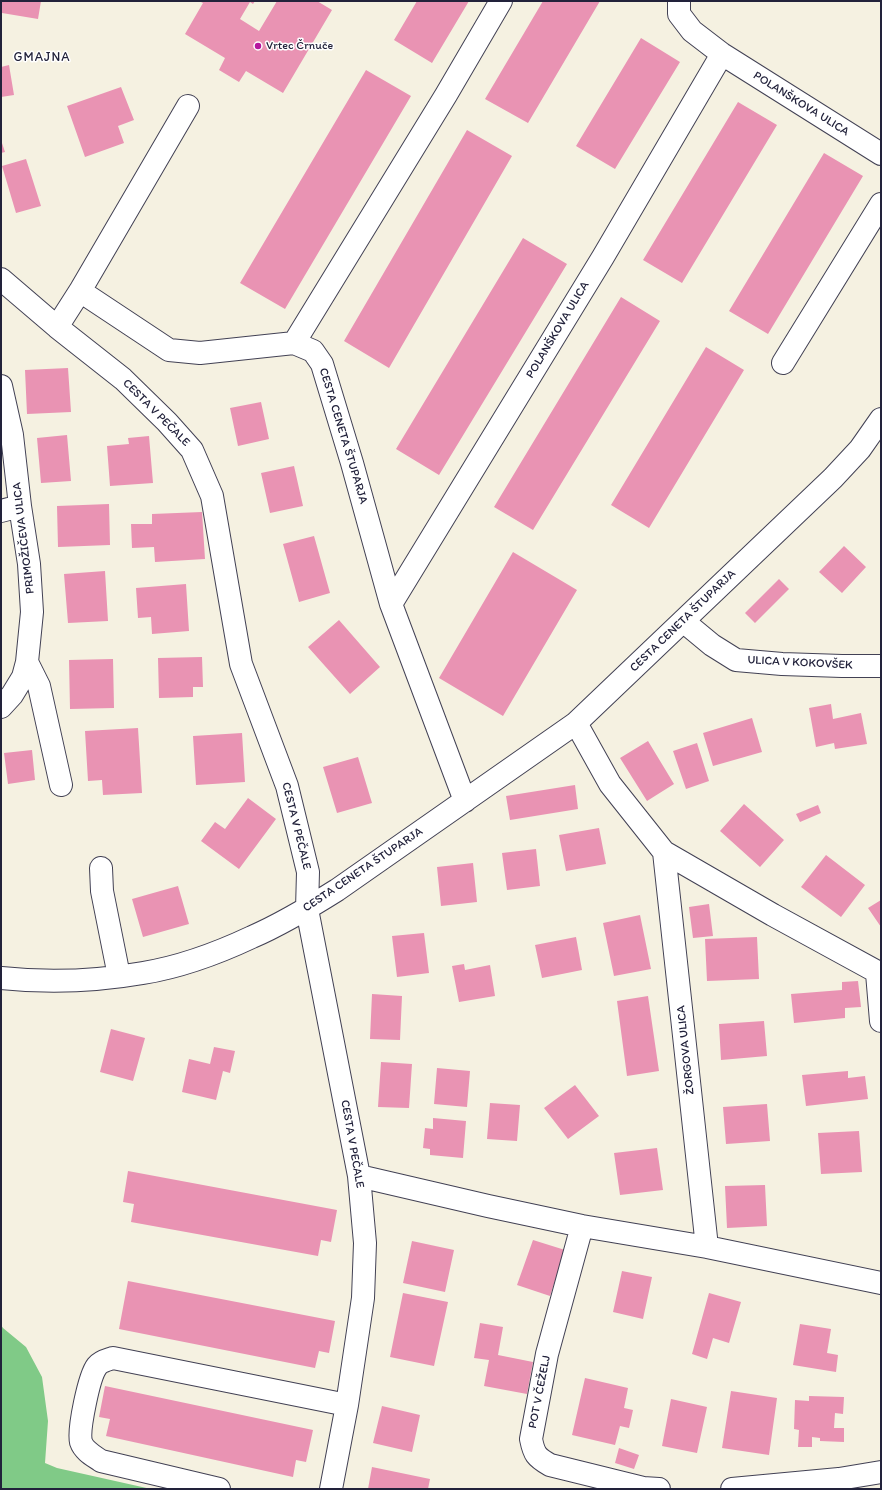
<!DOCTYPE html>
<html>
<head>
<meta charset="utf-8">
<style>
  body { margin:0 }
  #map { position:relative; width:882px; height:1490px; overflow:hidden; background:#f5f1e1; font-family:Itim,sans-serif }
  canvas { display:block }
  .frame { position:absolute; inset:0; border:2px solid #22223b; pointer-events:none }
</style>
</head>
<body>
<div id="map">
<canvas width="882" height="1490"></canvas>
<div class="frame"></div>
</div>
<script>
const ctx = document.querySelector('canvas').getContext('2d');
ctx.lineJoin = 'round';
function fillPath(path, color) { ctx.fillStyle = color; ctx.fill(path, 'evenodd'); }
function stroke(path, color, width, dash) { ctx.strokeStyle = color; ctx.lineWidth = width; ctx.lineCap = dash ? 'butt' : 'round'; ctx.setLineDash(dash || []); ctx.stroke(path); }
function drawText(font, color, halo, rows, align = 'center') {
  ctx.font = font + ' Itim,sans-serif'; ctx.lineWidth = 3; ctx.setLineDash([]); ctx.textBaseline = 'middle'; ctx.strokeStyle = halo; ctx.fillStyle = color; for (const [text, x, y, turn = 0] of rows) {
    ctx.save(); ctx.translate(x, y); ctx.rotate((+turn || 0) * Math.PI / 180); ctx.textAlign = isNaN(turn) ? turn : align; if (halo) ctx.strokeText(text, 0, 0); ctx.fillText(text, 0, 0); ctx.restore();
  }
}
fillPath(new Path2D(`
  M 1,1325 L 3,1328 L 26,1347 L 42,1377 L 48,1421 L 45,1463 L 57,1468 L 151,1489 L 1,1489 Z`), '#80ca87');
fillPath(new Path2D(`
  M 1,1 L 41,1 L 38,19 L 2,13 L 1,16 Z
  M 199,1 L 255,1 L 253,4 L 250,2 L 240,19 L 259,31 L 277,1 L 317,1 L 332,10 L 283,93 L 246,71 L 239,82 L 219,70 L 225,58 L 185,34 L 203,3 Z
  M 417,1 L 469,1 L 432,63 L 394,40 Z
  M 543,1 L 600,1 L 528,123 L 485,99 Z
  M 641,38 L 680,62 L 615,169 L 576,146 Z
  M 9,65 L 14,95 L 1,97 L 1,67 Z
  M 366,70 L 411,96 L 285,309 L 240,283 Z
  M 121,87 L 134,120 L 118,126 L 124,143 L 85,157 L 67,106 Z
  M 738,102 L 777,125 L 682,283 L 643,260 Z
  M 467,130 L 512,156 L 389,368 L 344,341 Z
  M 1,140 L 5,152 L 1,153 Z
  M 824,153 L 863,176 L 768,334 L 729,311 Z
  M 26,159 L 41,206 L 16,213 L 2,166 Z
  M 523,238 L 567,264 L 439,475 L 396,449 Z
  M 621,297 L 660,321 L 533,530 L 494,507 Z
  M 706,347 L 744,370 L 649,528 L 611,505 Z
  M 68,368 L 71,412 L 27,414 L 25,370 Z
  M 261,402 L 269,439 L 238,446 L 230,408 Z
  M 67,435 L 71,481 L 41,483 L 37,438 Z
  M 149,436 L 153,483 L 110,486 L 107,446 L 129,444 L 128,438 Z
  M 294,466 L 303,506 L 270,513 L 261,473 Z
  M 109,504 L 110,545 L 58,547 L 57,506 Z
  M 202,512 L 205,559 L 155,562 L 154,547 L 132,548 L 131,524 L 152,524 L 152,514 Z
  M 314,536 L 330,593 L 299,602 L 283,544 Z
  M 844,546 L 866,567 L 842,593 L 819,572 Z
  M 513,552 L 577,590 L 503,716 L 439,678 Z
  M 105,571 L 108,621 L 68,623 L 64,574 Z
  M 779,579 L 789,589 L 755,623 L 745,613 Z
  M 186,584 L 189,631 L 152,634 L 151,617 L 138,618 L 136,588 Z
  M 339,620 L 380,667 L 350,694 L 308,647 Z
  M 202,657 L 203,687 L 193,687 L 193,697 L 159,698 L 158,658 Z
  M 113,659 L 114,708 L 70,709 L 69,660 Z
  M 831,704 L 833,719 L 861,713 L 867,744 L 835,749 L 834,743 L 816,747 L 809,708 Z
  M 752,718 L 762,752 L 713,766 L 703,733 Z
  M 138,728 L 142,793 L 103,795 L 102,780 L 88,781 L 85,731 Z
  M 242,733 L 245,782 L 196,785 L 193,736 Z
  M 648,741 L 674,784 L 647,801 L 620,758 Z
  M 697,743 L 709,781 L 686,789 L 673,751 Z
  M 32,750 L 35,780 L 8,784 L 4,753 Z
  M 358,757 L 372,803 L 337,813 L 323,767 Z
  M 575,785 L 578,809 L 510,820 L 506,796 Z
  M 248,798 L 276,819 L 239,869 L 201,841 L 215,822 L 225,829 Z
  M 744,804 L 784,840 L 760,867 L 720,831 Z
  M 818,805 L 821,813 L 800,822 L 796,814 Z
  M 599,828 L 606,864 L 566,871 L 559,835 Z
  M 536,849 L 540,886 L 507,890 L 502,853 Z
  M 826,855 L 865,885 L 841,917 L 801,887 Z
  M 473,863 L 477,902 L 441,906 L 437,867 Z
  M 178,886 L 189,924 L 143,937 L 132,899 Z
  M 881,900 L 881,927 L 868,908 Z
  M 709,904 L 713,936 L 693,938 L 689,907 Z
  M 640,915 L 651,969 L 614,976 L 603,923 Z
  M 424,933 L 429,973 L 397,977 L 392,936 Z
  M 576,937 L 582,970 L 542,978 L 535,945 Z
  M 757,937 L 759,979 L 707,981 L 705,939 Z
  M 464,964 L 465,970 L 490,965 L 495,996 L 459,1002 L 452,966 Z
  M 858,981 L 861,1007 L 845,1008 L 845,1018 L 794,1023 L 791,994 L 842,990 L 842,982 Z
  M 372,994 L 402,996 L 400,1040 L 370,1039 Z
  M 648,996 L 659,1071 L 627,1076 L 617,1001 Z
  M 764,1021 L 767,1056 L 721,1060 L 719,1024 Z
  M 111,1029 L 145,1038 L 133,1081 L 100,1072 Z
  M 214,1047 L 235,1051 L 230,1073 L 223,1071 L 216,1100 L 182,1092 L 189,1059 L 210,1064 Z
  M 381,1062 L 412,1064 L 409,1108 L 378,1107 Z
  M 437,1068 L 470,1071 L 467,1107 L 434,1104 Z
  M 848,1071 L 848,1078 L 865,1076 L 868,1099 L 806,1106 L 802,1075 Z
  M 575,1085 L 599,1116 L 568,1139 L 544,1108 Z
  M 490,1103 L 520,1105 L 517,1141 L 487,1139 Z
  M 767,1104 L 770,1141 L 726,1144 L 723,1107 Z
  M 433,1118 L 466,1121 L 463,1158 L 430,1155 L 430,1149 L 423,1148 L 425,1128 L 433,1129 Z
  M 859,1131 L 862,1172 L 821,1174 L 818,1133 Z
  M 657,1148 L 663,1190 L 620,1195 L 614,1153 Z
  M 128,1171 L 337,1210 L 331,1242 L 321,1240 L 318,1256 L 131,1222 L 134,1204 L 123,1202 Z
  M 765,1185 L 767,1226 L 727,1228 L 725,1186 Z
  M 533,1240 L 565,1250 L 550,1296 L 517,1285 Z
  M 412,1241 L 454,1250 L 445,1292 L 403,1283 Z
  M 622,1271 L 652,1277 L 643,1319 L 613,1312 Z
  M 128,1281 L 335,1321 L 329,1353 L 319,1351 L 315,1368 L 119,1329 Z
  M 403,1293 L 448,1302 L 434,1366 L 390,1357 Z
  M 709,1293 L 741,1302 L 729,1343 L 713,1338 L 707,1359 L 692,1354 Z
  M 480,1323 L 503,1327 L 498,1355 L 533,1362 L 527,1394 L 484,1386 L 489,1360 L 474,1358 Z
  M 800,1324 L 831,1329 L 827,1353 L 838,1355 L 836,1372 L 793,1365 Z
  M 585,1378 L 628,1388 L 624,1408 L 633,1410 L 629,1428 L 620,1426 L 615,1445 L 572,1435 Z
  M 105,1386 L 313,1430 L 306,1462 L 296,1460 L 293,1477 L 106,1436 L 110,1419 L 99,1417 Z
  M 731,1391 L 777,1398 L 769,1455 L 722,1448 Z
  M 809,1396 L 844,1397 L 843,1414 L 835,1413 L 834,1428 L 844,1428 L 844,1442 L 820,1441 L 820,1438 L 812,1437 L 812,1447 L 798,1447 L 799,1430 L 794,1429 L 795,1400 L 809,1401 Z
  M 671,1399 L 707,1407 L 697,1453 L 662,1446 Z
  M 382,1406 L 420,1415 L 412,1452 L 373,1443 Z
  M 619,1448 L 639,1455 L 634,1469 L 615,1463 Z
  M 372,1467 L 430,1479 L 428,1489 L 368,1489 Z`), '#e993b3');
const minor = new Path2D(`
  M 679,1 L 679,14 L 692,31 L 722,54 L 881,154
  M 1,279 L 57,327 L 123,379 L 167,422 L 192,450 L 212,496 L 241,664 L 287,786 L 308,872 L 307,909 L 359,1176 L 365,1243 L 363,1298 L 347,1405 L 331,1489
  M 80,291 L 188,106
  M 57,327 L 80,291 L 169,350 L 200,353 L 294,343 L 313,351 L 322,364 L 352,463 L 391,604 L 465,801
  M 294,343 L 446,95 L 501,1
  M 783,363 L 881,204
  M 1,386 L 12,435 L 20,506 L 29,564 L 32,612 L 27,662 L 23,677 L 12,695 L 1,707
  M 1,511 L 20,506
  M 391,604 L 603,257 L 722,54
  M 683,621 L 712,645 L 736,660 L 782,664 L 842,666 L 881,666
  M 27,662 L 39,686 L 61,785
  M 576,723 L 610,784 L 664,852 L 773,915 L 881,974
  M 664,852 L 707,1247
  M 101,868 L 102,891 L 119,976
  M 877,973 L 881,1021
  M 1,978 C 48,983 97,981 143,973 C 180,967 218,953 252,937 C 282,924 310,907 337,890 L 576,723 L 833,478 L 860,449 L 881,419
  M 359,1176 L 488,1206 L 582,1226 L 707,1247 L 881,1283
  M 582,1226 L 547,1354 L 531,1439 C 534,1454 536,1457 550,1465 L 643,1488 L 659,1489
  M 219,1489 L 101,1461 C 94,1456 84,1451 81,1442 C 78,1430 89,1376 97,1366 C 101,1361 107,1360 113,1358 L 347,1405
  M 732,1489 L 839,1479 L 881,1472`);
stroke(minor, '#424154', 24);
stroke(minor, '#fff', 22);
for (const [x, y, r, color] of [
  [258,46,4,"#b5179e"]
]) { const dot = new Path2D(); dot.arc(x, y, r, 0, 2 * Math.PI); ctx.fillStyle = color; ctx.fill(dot); stroke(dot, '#fff', 1.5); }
drawText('12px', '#22223b', '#fff', [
  ["Vrtec Črnuče",266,46]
], 'left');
drawText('12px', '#22223b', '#fff', [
  ["POLANŠKOVA ULICA",801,104,32],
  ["POLANŠKOVA ULICA",558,330,-59],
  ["CESTA V PEČALE",156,413,45],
  ["CESTA CENETA ŠTUPARJA",343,436,73],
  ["PRIMOŽIČEVA ULICA",24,538,-97],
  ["CESTA CENETA ŠTUPARJA",683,621,-44],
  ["ULICA V KOKOVŠEK",800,663,3],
  ["CESTA V PEČALE",296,826,76],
  ["CESTA CENETA ŠTUPARJA",363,870,-34],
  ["ŽORGOVA ULICA",686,1050,-96],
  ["CESTA V PEČALE",352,1144,80],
  ["POT V ČEŽELJ",540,1392,-79]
]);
ctx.letterSpacing = '1px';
drawText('13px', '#22223b', '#fff', [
  ["GMAJNA",42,58]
]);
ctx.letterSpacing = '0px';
</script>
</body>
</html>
